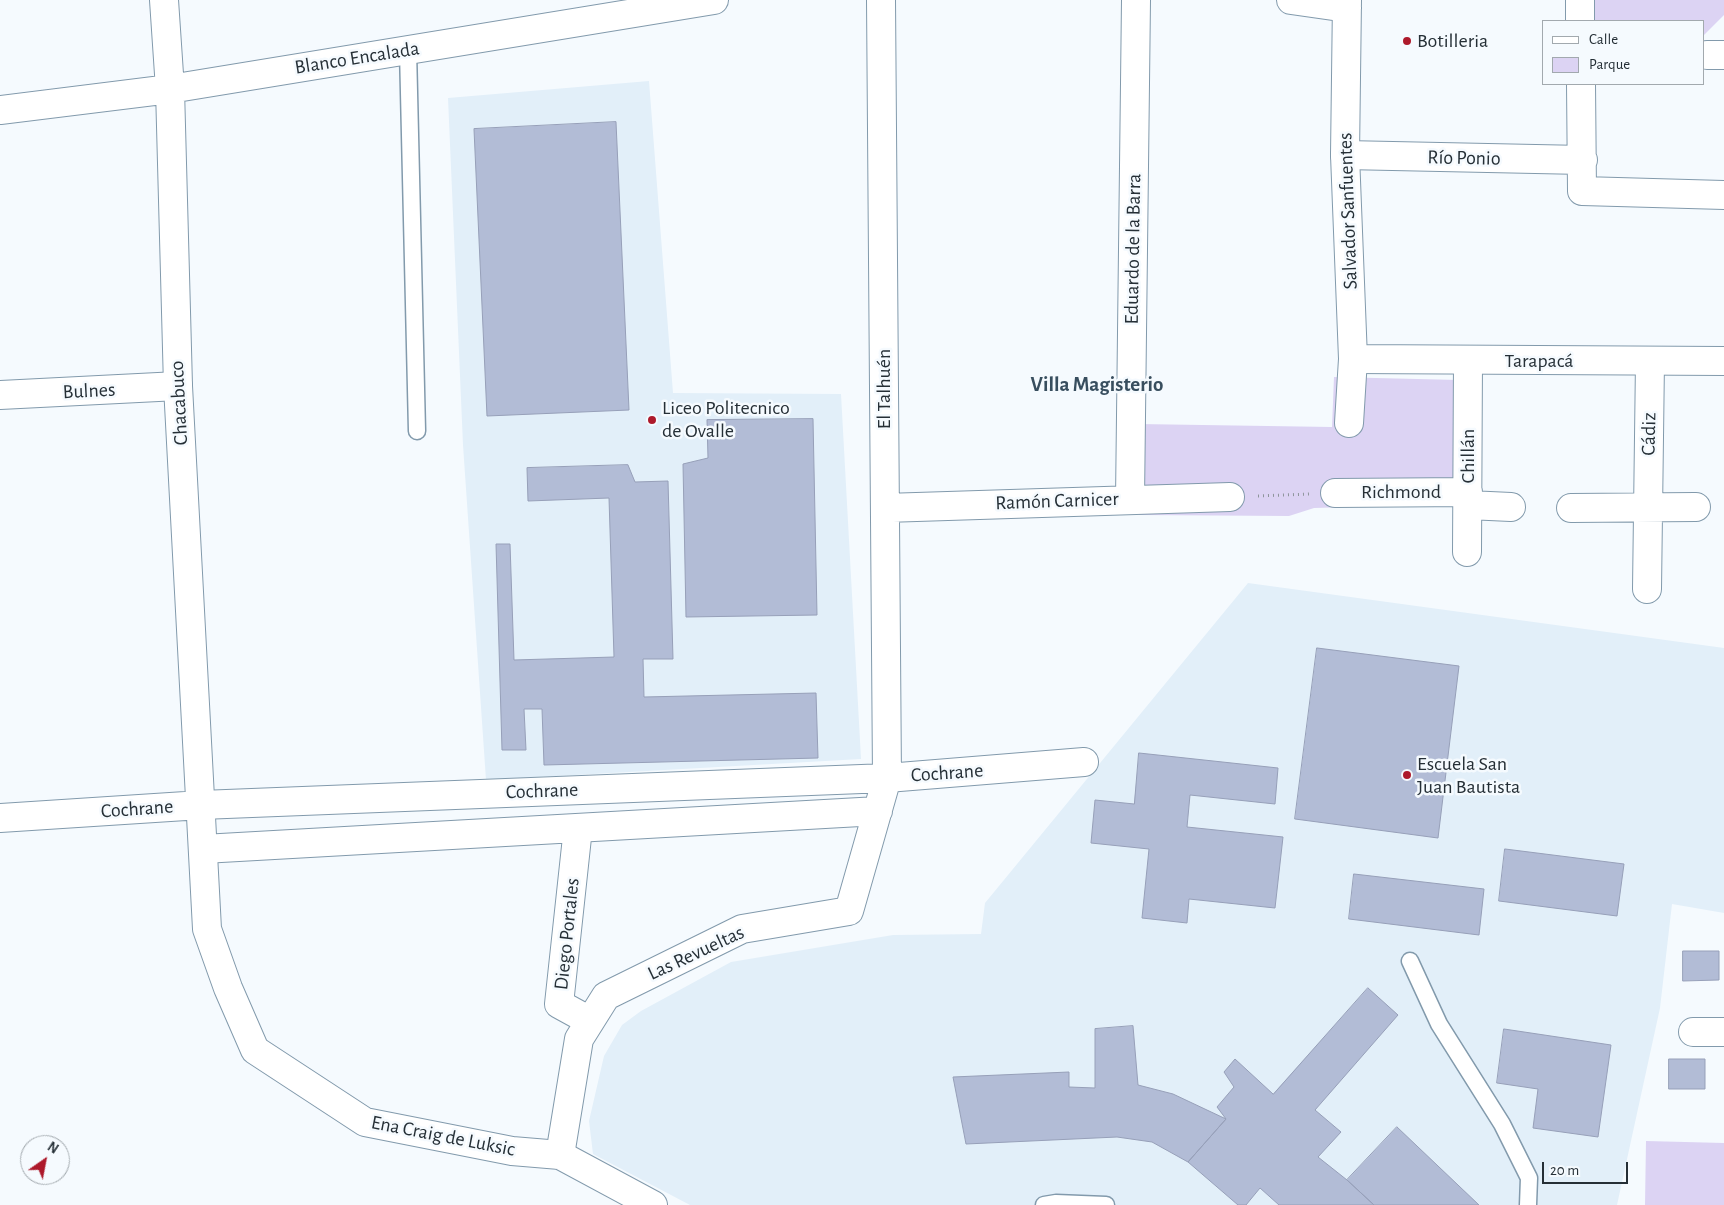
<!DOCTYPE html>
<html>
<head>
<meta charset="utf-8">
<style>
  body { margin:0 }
  #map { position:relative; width:1724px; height:1205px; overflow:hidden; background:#f5fafe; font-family:"Alegreya Sans",sans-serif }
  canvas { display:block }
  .legend { position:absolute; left:1542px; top:20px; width:162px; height:65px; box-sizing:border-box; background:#f5fafe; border:1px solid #a2a9ae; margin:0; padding:6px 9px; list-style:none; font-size:15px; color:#252f36 }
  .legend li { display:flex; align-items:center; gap:10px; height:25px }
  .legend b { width:25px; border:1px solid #a2a9ae }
  .north { position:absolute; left:20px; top:1135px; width:50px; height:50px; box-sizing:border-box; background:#f5fafe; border:1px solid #a2a9ae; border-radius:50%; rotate:33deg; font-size:14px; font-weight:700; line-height:20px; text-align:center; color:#252f36 }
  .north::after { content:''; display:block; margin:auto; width:18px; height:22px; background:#ad192b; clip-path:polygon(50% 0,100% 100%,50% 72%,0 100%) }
  .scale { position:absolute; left:1542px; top:1162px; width:86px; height:22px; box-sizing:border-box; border:2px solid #252f36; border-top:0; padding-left:6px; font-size:15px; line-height:18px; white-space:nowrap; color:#252f36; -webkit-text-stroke:4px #f5fafe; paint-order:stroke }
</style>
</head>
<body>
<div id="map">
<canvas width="1724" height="1205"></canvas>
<ul class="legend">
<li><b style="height:6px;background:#fff"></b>Calle</li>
<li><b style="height:14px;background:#dcd3f3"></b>Parque</li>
</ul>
<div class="north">N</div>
<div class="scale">20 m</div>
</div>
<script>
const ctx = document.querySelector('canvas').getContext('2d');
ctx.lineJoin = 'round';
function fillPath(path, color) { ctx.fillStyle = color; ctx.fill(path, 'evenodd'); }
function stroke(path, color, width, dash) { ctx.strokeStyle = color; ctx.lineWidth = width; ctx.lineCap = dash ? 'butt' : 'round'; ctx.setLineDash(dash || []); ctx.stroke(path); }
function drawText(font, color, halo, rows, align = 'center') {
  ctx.font = font + ' "Alegreya Sans",sans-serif'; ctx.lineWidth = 5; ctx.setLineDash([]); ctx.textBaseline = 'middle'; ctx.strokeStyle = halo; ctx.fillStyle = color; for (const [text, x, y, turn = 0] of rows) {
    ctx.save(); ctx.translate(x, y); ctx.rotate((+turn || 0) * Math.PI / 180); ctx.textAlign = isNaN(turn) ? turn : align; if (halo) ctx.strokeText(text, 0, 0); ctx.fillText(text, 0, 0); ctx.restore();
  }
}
fillPath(new Path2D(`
  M 649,81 L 673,393 L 841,394 L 861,759 L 486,780 L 463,445 L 448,98 Z
  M 1248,583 L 1724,648 L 1724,913 L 1672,904 L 1660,1008 L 1617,1205 L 690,1205 L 593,1154 L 589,1121 L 604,1056 L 622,1025 L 641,1011 L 731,962 L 893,935 L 981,934 L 985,903 Z`), '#e2eff9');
fillPath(new Path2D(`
  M 1592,0 L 1724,0 L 1724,15 L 1703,36 L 1703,21 L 1592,21 Z
  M 1334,377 L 1459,380 L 1459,504 L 1314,508 L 1289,516 L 1139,515 L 1138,424 L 1332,427 Z
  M 1646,1141 L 1724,1143 L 1724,1205 L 1645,1205 Z`), '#dcd3f3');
const building = new Path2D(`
  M 616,122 L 629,410 L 487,416 L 474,129 Z
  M 813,419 L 817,615 L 686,617 L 683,464 L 708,458 L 707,420 Z
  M 628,465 L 635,482 L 668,481 L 673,659 L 643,659 L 644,697 L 816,693 L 818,758 L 544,765 L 542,709 L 524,709 L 526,750 L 502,750 L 496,544 L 510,544 L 514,660 L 614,657 L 609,498 L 528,501 L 527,468 Z
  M 1317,648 L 1459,666 L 1438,838 L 1295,819 Z
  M 1139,753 L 1278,768 L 1275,804 L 1190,795 L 1187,827 L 1283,837 L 1275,908 L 1189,899 L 1187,923 L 1142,918 L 1149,849 L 1091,843 L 1095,800 L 1134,804 Z
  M 1505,849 L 1624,864 L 1617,916 L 1499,901 Z
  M 1354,874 L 1484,889 L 1479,935 L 1349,919 Z
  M 1683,951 L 1719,951 L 1719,980 L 1683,981 Z
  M 1368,988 L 1398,1015 L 1315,1110 L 1341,1132 L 1318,1157 L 1347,1180 L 1374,1205 L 1279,1205 L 1260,1188 L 1246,1205 L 1238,1205 L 1188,1162 L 1226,1119 L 1217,1107 L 1234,1087 L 1224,1072 L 1235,1059 L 1273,1094 Z
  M 1133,1026 L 1138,1085 L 1173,1094 L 1226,1119 L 1188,1162 L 1152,1142 L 1117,1137 L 966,1144 L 953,1077 L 1069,1072 L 1069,1087 L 1095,1088 L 1095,1029 Z
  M 1504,1029 L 1611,1045 L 1598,1137 L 1533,1128 L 1538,1089 L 1497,1083 Z
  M 1669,1059 L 1705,1059 L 1705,1089 L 1669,1089 Z
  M 1397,1127 L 1479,1205 L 1374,1205 L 1347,1180 Z`);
fillPath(building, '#b2bcd6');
stroke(building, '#97a0b9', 1);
const lane = new Path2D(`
  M 408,50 L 417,431
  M 1410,961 L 1439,1024 L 1502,1124 L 1529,1178 L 1528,1205
  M 1044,1205 L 1056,1203 L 1106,1205`);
const street = new Path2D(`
  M 1580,0 L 1580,21
  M 1707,55 L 1724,55
  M 1581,84 L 1582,191 L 1724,195
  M 1345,155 L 1583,160
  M 0,395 L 178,386
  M 1349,423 L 1353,359
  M 1335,493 L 1468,492
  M 1130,499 L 1136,0
  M 1468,505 L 1511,507
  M 885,508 L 1230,497
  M 1571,508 L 1696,507
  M 1467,552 L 1468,361
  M 1647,589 L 1650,361
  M 201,805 L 887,778 L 1084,762
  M 578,828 L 559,1004 L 590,1021
  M 203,849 L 878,811
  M 1693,1032 L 1724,1032
  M 560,1155 L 579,1039 L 606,996 L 742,929 L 849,911 L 887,778 L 881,0`);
const secondary = new Path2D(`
  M 164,0 L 170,89 L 178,386 L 207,929 L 228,988 L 255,1050 L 365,1122 L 512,1151 L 560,1155 L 653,1205
  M 1291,0 L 1347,8
  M 1347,0 L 1345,155 L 1353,359 L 1724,361
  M 0,110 L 170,89 L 714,0
  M 0,818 L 201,805`);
stroke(lane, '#829aac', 19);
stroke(street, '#829aac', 30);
stroke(secondary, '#829aac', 30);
stroke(new Path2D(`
  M 1258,496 L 1309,494`), '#8e959b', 3, [1, 4]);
stroke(lane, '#fff', 16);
stroke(street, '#fff', 28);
stroke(secondary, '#fff', 28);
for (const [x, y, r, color] of [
  [1407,41,5,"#ad192b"],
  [652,420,5,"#ad192b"],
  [1407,775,5,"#ad192b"]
]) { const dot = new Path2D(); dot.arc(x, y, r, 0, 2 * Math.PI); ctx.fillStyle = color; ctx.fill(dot); stroke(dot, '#f5fafe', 2); }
drawText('20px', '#252f36', '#f5fafe', [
  ["Botilleria",1417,41],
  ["Liceo Politecnico",662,408],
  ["de Ovalle",662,431],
  ["Escuela San",1417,764],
  ["Juan Bautista",1417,787]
], 'left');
drawText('20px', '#252f36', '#f5fafe', [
  ["Blanco Encalada",357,58,-9],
  ["Río Ponio",1464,158,1],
  ["Salvador Sanfuentes",1348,211,-92],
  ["Eduardo de la Barra",1133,249,-89],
  ["Tarapacá",1539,361],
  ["El Talhuén",884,389,-90],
  ["Bulnes",89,391,-3],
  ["Chacabuco",179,403,-93],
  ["Cádiz",1649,434,-89],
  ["Chillán",1468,456,-90],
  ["Richmond",1401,492],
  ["Ramón Carnicer",1057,501,-2],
  ["Cochrane",947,773,-4],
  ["Cochrane",542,791,-2],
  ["Cochrane",137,809,-4],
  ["Diego Portales",567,934,-84],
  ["Las Revueltas",696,953,-25],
  ["Ena Craig de Luksic",443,1136,11]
]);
drawText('bold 21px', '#384e5e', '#f5fafe', [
  ["Villa Magisterio",1097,385]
]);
</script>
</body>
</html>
